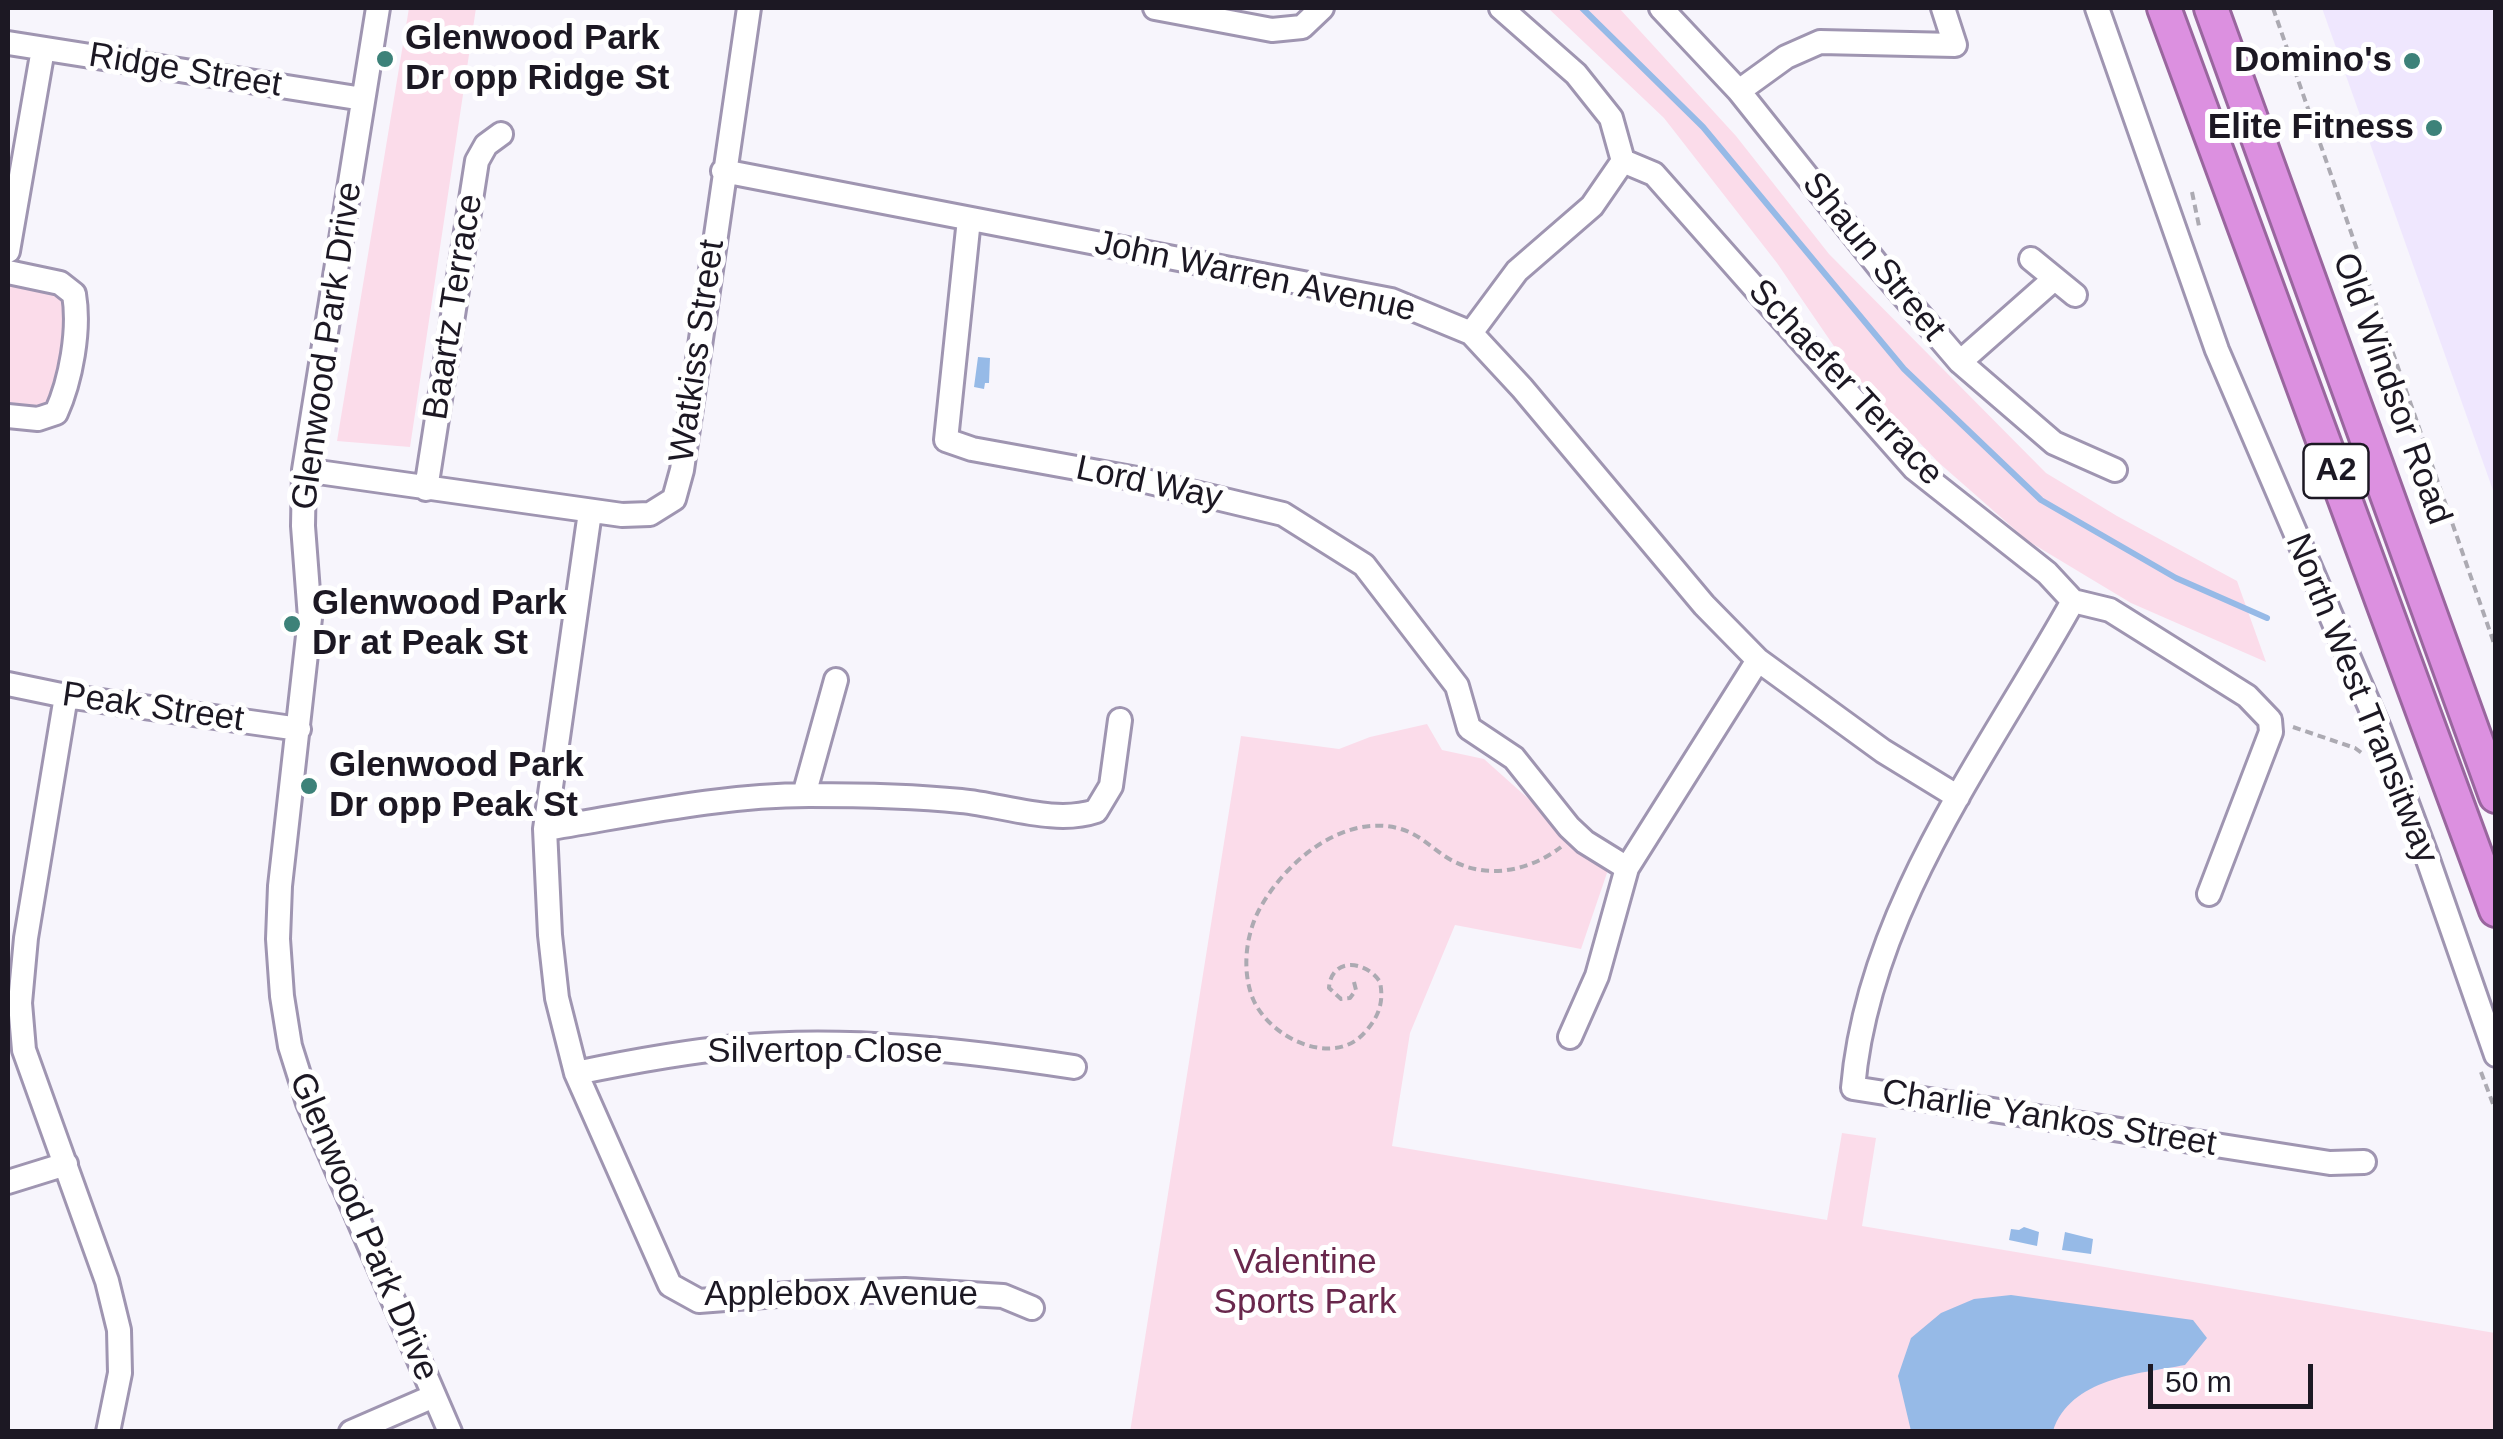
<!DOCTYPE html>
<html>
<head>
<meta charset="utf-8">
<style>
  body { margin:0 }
  #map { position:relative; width:2503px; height:1439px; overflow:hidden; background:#f7f5fc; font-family:Helvetica,sans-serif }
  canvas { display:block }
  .frame { position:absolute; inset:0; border:10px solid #1c1823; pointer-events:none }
  .scale { position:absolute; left:2148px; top:1364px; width:165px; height:45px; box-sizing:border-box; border:5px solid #1c1823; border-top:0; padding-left:12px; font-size:30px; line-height:35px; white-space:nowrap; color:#1c1823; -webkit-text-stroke:8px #fff; paint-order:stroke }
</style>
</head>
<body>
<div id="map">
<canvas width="2503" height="1439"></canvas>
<div class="frame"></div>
<div class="scale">50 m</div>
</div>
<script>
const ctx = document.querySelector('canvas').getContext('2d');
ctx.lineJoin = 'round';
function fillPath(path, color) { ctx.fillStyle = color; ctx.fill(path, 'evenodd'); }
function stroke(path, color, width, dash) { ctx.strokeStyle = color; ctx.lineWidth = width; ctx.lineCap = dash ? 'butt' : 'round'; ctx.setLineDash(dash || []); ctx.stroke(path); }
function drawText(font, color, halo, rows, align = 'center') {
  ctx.font = font + ' Helvetica,sans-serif'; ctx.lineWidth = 10; ctx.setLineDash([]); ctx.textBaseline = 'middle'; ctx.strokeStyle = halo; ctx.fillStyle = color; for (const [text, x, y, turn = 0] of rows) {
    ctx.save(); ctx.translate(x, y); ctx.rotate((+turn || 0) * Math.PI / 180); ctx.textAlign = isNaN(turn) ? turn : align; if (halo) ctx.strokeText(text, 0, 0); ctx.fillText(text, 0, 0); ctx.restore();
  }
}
fillPath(new Path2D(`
  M 2322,8 L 2495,8 L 2495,496 Z`), '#efe7fe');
fillPath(new Path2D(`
  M 409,8 L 476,8 L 410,447 L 337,441 Z
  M 1548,8 L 1619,8 L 1736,136 L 1829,254 L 2046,473 L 2117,516 L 2237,581 L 2266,662 L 2131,603 L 2028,541 L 1938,462 L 1851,371 L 1777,263 L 1664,118 Z
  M 8,272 L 74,294 L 56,413 L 8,416 Z
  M 1427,724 L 1442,750 L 1484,759 L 1608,870 L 1581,949 L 1455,925 L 1410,1033 L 1392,1146 L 1827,1220 L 1842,1133 L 1876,1138 L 1862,1226 L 2495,1333 L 2495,1431 L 1130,1432 L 1241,736 L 1339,749 L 1370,737 Z`), '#fbdcea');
fillPath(new Path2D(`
  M 978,357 L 990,358 L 989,383 L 985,383 L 984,389 L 974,387 Z
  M 2024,1227 L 2039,1232 L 2037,1246 L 2009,1240 L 2011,1229 L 2019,1230 Z
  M 2065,1232 L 2093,1239 L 2091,1254 L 2062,1250 Z
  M 2011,1295 L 2193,1320 L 2207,1338 L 2185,1365 C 2137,1374 2071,1378 2053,1431 L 1911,1431 L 1898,1376 L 1911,1338 L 1941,1313 L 1974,1299 Z`), '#96bae7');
stroke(new Path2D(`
  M 1582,8 L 1703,127 L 1904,369 L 2041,500 L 2176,578 L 2267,618`), '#96bae7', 6);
const minor = new Path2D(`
  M 378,8 L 304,470 L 303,526 L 310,618 L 280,886 L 278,939 L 282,996 L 290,1046 L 308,1103 L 450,1432
  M 1155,8 L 1272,30 L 1302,27 L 1322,8
  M 1501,8 L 1576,74 L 1611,118 L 1623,161
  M 1661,8 L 1739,91 L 1884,273 L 1960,362 L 2054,443 L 2115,470
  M 2097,8 L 2217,350 L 2379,728 L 2427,857 L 2496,1055
  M 8,43 L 363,99
  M 1739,91 L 1786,57 L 1820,42 L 1955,45 L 1943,8
  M 1623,161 L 1654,174 L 1914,468 L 2047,573 L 2073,601
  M 723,171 L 1391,300 L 1471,333 L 1522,388 L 1704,605 L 1758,660 L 1883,751 L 1958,797
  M 969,219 L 946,440 L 972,449 L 1137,479 L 1283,514 L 1364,565 L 1457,686 L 1469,728 L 1514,758 L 1569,827 L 1585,842 L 1627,868
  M 8,251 L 43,49
  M 2031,259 L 2075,295
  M 8,272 L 60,283 L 74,294 C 80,330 71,380 56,413 L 38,419 L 8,416
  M 1471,333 L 1517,271 L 1592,206 L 1623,161
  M 1960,362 L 2054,279
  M 304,470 L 622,515 L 650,514 L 674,499 L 682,470 L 749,8
  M 426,489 L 477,161 L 486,145 L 501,134
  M 590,512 L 545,829 L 550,935 L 557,998 L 576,1073 L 670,1285 L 699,1301 L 803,1293 L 905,1290 L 1003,1296 L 1032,1308
  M 2073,601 C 1988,754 1868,909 1853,1088 L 2330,1163 L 2364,1162
  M 2073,601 L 2110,610 L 2247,696 L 2270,720 L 2271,732 L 2209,894
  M 8,684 L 66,696 L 299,729
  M 66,696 L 26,938 L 20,1003 L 24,1050 L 107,1281 L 119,1330 L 120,1373 L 108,1432
  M 804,795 L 836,680
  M 545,829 C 632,815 721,795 809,795 C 860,795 911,796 961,801 C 1004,805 1055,825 1096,811 L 1111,786 L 1120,720
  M 1570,1037 L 1597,976 L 1627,868 L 1758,660
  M 576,1073 C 629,1062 682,1052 736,1047 C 848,1037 963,1050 1074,1067
  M 8,1182 L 66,1164
  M 351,1432 L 434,1396`);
const highway = new Path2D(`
  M 2164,8 L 2496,910
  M 2211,8 L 2496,796`);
stroke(minor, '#9f95b1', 28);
stroke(highway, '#99669e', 38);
stroke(new Path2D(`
  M 2273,8 L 2496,649
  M 2192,192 L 2199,226
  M 2293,727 L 2355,748 L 2363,754
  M 1354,982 L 1356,990 L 1350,998 L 1341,999 L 1329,988 C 1331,957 1366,960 1380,982 C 1384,1002 1379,1016 1366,1031 C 1335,1069 1270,1039 1253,999 C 1242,972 1245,937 1259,910 C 1284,863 1343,812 1401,829 C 1422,835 1435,852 1453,861 C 1489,880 1531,870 1561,847
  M 2481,1072 L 2496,1112`), '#acaab2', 4, [8, 5]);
stroke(minor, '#fff', 22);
stroke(highway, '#dc90e0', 32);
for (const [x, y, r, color] of [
  [385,59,10,"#3d8279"],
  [2412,61,10,"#3d8279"],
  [2434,128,10,"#3d8279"],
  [292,624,10,"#3d8279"],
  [309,786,10,"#3d8279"]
]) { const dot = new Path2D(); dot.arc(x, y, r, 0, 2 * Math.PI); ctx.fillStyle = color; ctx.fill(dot); stroke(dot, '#fff', 4); }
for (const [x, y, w] of [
  [2336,471,65]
]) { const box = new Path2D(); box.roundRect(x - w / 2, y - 27, w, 54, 8); ctx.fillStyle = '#fff'; ctx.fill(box); stroke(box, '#1c1823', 2.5); }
drawText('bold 32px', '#1c1823', null, [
  ["A2",2336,471]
]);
drawText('bold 35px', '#1c1823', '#fff', [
  ["Glenwood Park",405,39],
  ["Dr opp Ridge St",405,79],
  ["Domino's",2392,61,"right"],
  ["Elite Fitness",2414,128,"right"],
  ["Glenwood Park",312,604],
  ["Dr at Peak St",312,644],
  ["Glenwood Park",329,766],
  ["Dr opp Peak St",329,806]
], 'left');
drawText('35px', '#1c1823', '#fff', [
  ["Ridge Street",185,71,9],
  ["Shaun Street",1873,257,51],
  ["John Warren Avenue",1255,277,12],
  ["Baartz Terrace",454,307,-81],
  ["Glenwood Park Drive",328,346,-82],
  ["Watkiss Street",698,351,-82],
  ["Schaefer Terrace",1845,383,47],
  ["Old Windsor Road",2391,389,70],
  ["Lord Way",1149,484,12],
  ["North West Transitway",2361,699,68],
  ["Peak Street",153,708,8],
  ["Silvertop Close",825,1052],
  ["Charlie Yankos Street",2049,1119,9],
  ["Glenwood Park Drive",363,1227,67],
  ["Applebox Avenue",841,1295]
]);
drawText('35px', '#69274c', '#fff', [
  ["Valentine",1305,1263],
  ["Sports Park",1305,1303]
]);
</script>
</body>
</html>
